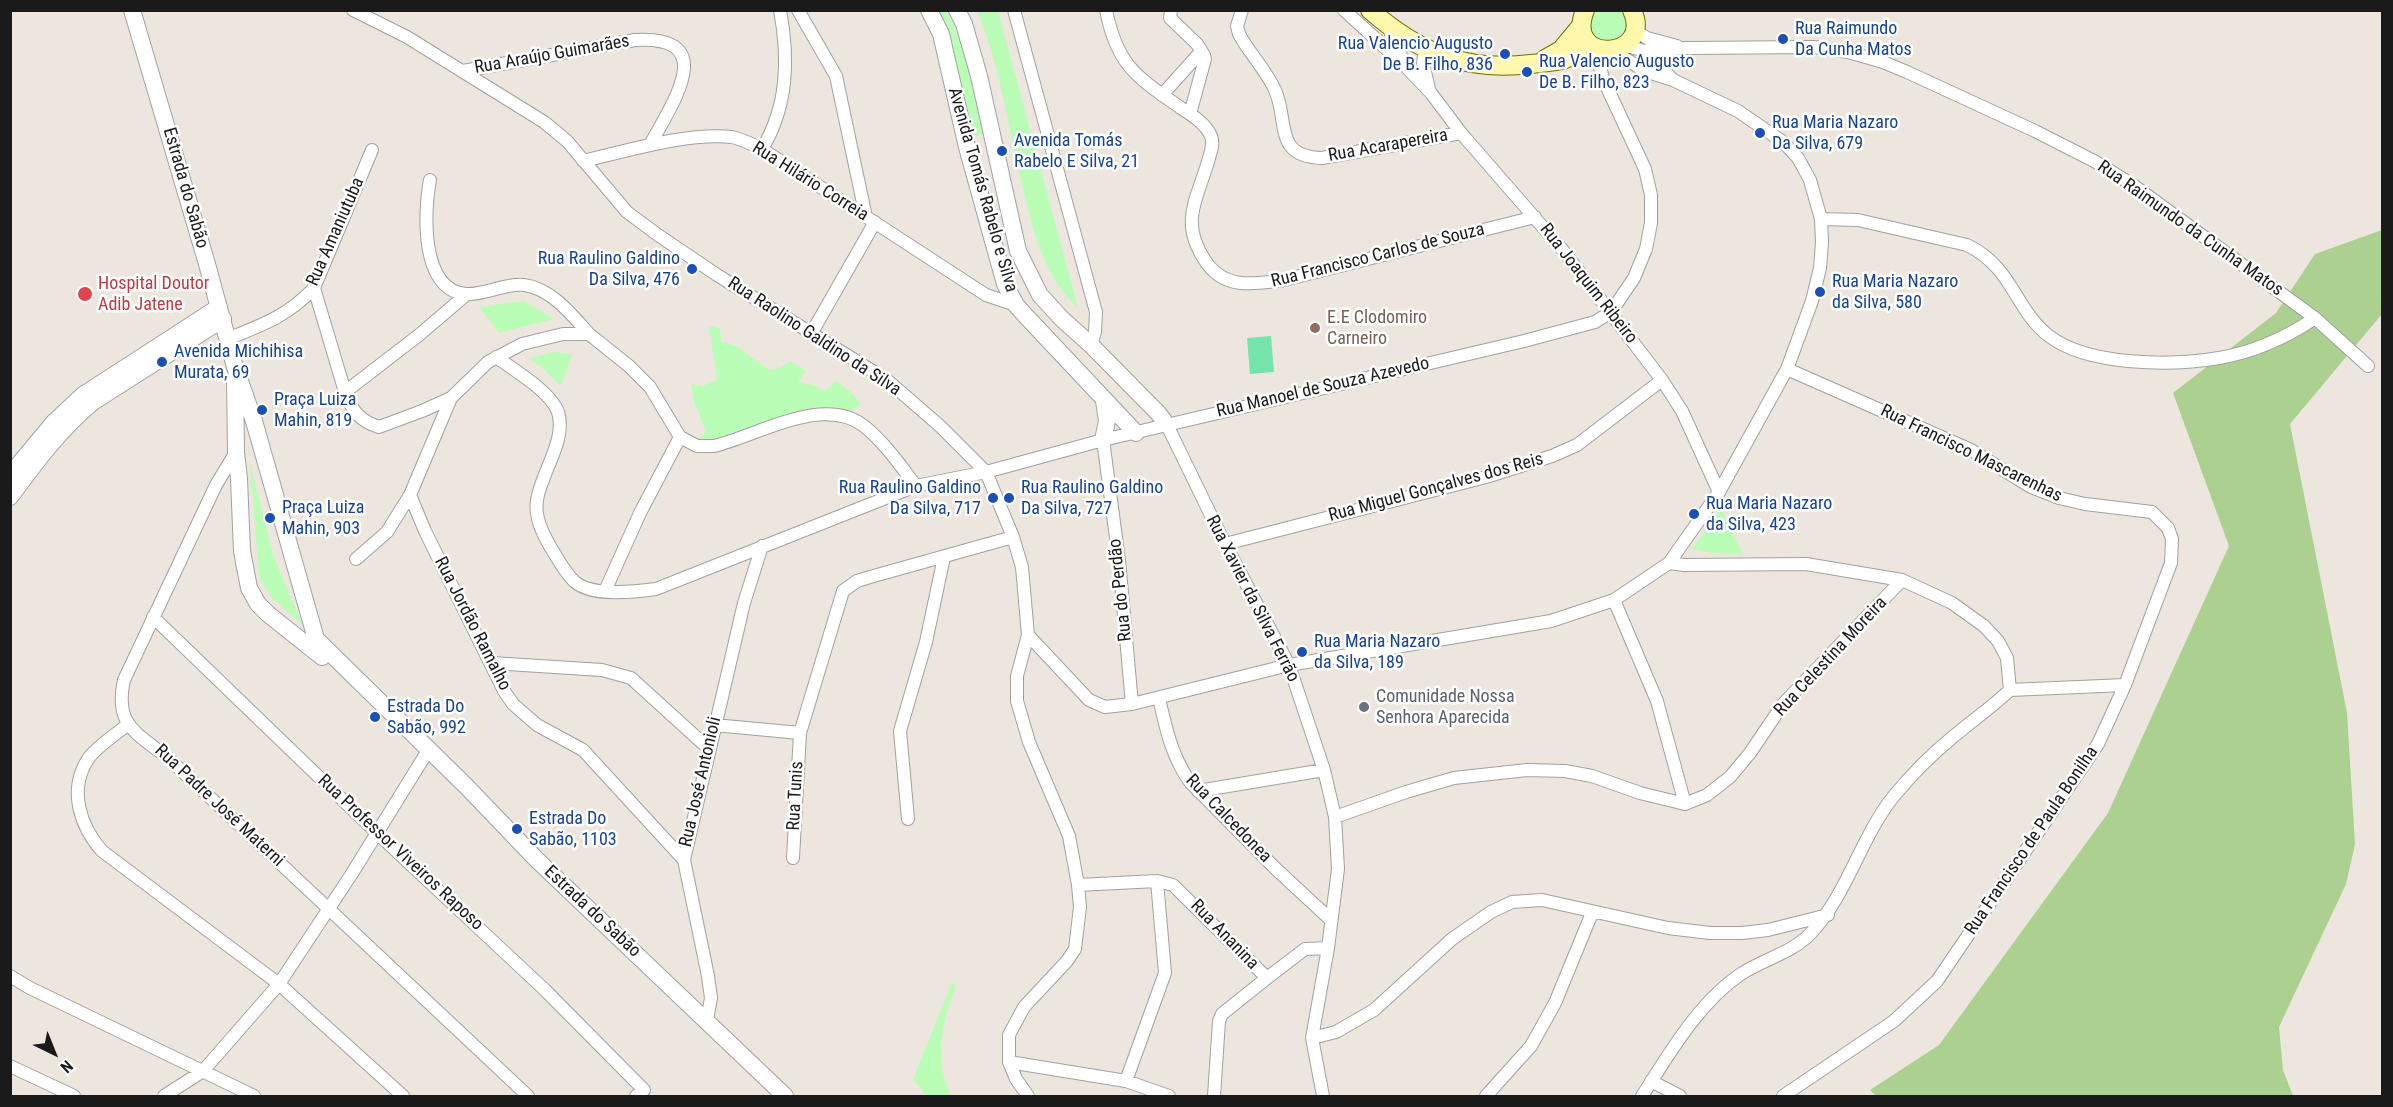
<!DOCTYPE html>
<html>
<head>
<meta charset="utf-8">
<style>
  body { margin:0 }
  #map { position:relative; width:2393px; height:1107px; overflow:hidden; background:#ede6df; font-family:"Roboto Condensed",sans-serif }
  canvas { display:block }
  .frame { position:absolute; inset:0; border:12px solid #1a1a1a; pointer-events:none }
  .north { position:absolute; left:24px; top:1023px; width:60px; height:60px; -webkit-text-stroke:4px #fff; paint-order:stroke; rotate:137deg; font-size:16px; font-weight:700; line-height:24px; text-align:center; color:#1a1a1a }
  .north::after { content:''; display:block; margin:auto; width:21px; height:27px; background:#1a1a1a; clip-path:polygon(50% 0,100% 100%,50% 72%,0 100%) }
</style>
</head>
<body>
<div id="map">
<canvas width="2393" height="1107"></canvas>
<div class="frame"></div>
<div class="north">N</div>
</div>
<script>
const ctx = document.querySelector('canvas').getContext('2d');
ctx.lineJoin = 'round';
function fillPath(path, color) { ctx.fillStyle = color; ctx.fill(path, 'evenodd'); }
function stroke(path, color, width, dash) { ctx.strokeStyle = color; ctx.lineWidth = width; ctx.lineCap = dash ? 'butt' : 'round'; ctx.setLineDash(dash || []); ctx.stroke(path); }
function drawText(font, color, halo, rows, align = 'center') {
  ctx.font = font + ' "Roboto Condensed",sans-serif'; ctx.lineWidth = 5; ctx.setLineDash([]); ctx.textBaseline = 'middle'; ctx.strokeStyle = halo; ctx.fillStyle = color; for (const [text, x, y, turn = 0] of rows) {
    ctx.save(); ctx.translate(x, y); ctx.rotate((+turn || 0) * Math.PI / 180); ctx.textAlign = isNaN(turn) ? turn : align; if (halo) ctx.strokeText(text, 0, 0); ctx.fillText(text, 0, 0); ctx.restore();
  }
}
fillPath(new Path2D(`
  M 2382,230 L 2382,314 L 2290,424 L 2347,713 L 2355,844 L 2346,884 L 2279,1027 L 2283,1070 L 2293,1096 L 1876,1096 L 1870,1090 L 1939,1045 L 2108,813 L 2229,546 L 2173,393 L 2276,313 L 2315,254 Z`), '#abd090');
fillPath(new Path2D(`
  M 936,11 L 947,11 C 965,50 976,91 983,134 L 972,137 L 952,48 Z
  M 977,11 L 998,11 L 1078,308 C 1042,274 1033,230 1022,184 C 1009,130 999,61 977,11 Z
  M 1592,11 L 1626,11 L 1628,13 L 1624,41 L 1597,43 L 1587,18 Z
  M 524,301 L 554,319 L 499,333 L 479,307 Z
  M 709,326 L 719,328 L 722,342 L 736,346 L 769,370 L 780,368 L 790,361 L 806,371 L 798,382 L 813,385 L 825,391 L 836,381 L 851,392 L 861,404 L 851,411 L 835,410 L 774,420 L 732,433 L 720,440 L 695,441 L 706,432 L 694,401 L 691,384 L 703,386 L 717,380 Z
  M 553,352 L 572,354 L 561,386 L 542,367 L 529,358 Z
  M 250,463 L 273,555 L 302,624 L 272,598 L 259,577 Z
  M 1721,509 L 1743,554 L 1713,553 L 1692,549 Z
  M 952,983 L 957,986 C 941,1019 934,1063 951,1096 L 926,1096 L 913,1079 Z`), '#b9fdb6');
fillPath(new Path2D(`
  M 1271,336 L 1274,372 L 1250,374 L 1247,338 Z`), '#75e4aa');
const minor = new Path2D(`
  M 353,10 L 407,37 L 544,122 L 567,141 L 627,212 L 658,235 L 717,275 L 887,380 L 941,427 L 986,472 L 1013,537 L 1022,567 L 1028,635 L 1017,676 L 1017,701 L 1029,742 L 1069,836 L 1078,885 L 1080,907 L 1075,949 L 1067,961 L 1024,1007 L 1009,1035 L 1009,1062 L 1016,1079 L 1028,1096
  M 798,10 L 836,76 L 866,217
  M 1014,10 L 1096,312 L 1095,332 L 1091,345
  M 1106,10 C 1117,66 1137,77 1181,108 C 1192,115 1206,124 1211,136 C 1214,143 1211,151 1209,158 C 1198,199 1178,221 1206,262 C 1225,290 1255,284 1284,280 L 1535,217
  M 1171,10 L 1170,18 L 1197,44 L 1204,55
  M 1242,10 L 1237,26 L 1239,34 C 1249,53 1266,70 1275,90 C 1289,121 1273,157 1322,158 L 1461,133
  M 1344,10 L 1401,62
  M 1389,27 L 1393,41 L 1408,69 L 1431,93 L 1461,133 L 1561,248 L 1662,380 L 1682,411 L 1719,492
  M 1635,31 L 1647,38 L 1677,46
  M 1625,45 L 1644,51 L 1687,48 L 1814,47 L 1848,52 L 1883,62 L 1907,72 L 2035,131 L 2094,161 L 2133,185 L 2315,318 L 2368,366
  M 1651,46 L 1661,67 L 1672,79
  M 1425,50 L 1423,63 L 1429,89
  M 463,71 L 635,40 C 722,35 671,105 650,145
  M 1162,95 L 1197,56 L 1204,55 L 1205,59 L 1190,114
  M 762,149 C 788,106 789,59 780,10
  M 583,161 C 627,151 688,132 732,137 C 742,139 753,145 762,149 L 986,295 L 1016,305
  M 430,180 C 424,211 420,291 466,294 C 485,295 505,283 524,285 C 551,288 573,316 589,334
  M 1821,219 L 1858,220 L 1967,245 C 2014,268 2014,309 2049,336 C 2088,366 2172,366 2219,358 C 2254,352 2287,337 2315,318
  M 314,288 L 345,392 C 352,411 360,421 379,427 L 422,411 L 451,398
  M 811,334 L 875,222
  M 227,339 C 262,325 288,316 314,288 L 372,150
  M 496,357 C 513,369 551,392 558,412 C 567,440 541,473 537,500 C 534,517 543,534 551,548 C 558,559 565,573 575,582 C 593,597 634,592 656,589 L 916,486 L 986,472 L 1103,440 L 1524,341 L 1595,322 L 1611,312 L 1634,278 L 1646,249 L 1651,223 L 1651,195 L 1645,169 L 1604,81 L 1594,48
  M 345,392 L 419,335 L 467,294
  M 1167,425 L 1225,544 L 1289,665 L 1324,770 L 1335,817 L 1338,869 L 1328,948 L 1312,1038 L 1323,1096
  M 1103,440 L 1119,560 L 1132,704
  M 236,452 L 216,485 L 124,680 C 114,726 137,733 168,758 L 528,1096
  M 410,495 L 425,531 L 504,691 L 513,704 L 537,725 L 583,750 L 684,860
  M 1225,544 L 1486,477 L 1552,456 L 1577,445 L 1662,380
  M 356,559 L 387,532 L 410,495 L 451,398 L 488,362 L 522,344 L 563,334 L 589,334 L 629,366 L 650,387 L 680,437 L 697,446 L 714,446 C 757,436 823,394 864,426 C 885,443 900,465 916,486
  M 1669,563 L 1684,565 L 1806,564 L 1902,580 L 1952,603 L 1984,626 L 1998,641 L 2007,658 L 2010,690 L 2125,685
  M 605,591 L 640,513 L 680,437
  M 1614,600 L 1657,701 L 1685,804
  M 153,617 L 377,833 L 545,990 L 644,1090 L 636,1096
  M 1028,635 L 1089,700 L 1105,707 L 1132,704 L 1289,665 L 1551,621 L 1614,600 L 1669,563 L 1719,492 L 1787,369 L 1812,301 L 1820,268 L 1822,242 L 1821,219 L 1810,180 L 1798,158 L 1783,142 L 1738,111 L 1673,80 L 1645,71 L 1613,51
  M 492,663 L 602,670 L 631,678 L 708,748
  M 1159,698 C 1166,729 1172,757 1190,782 L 1276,869 L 1331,920
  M 127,725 C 114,736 97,746 88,759 C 68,790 80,826 102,851 L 279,984 L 403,1096
  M 714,725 L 800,733
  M 1198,791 L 1324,770
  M 1335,817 L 1406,792 L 1454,778 L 1527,770 L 1565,771 L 1592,776 L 1640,793 L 1685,804 L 1707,795 L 1730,777 L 1750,753 L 1783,704 L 1902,580
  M 908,819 L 900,731 L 926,642 L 944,557
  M 793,858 L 800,733 L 843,591 L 857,581 L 870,577 L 1013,537
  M 1078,885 L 1157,881 L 1173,885 L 1267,978 L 1222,1014 L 1219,1021 L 1214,1096
  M 10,976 L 30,988 L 254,1096
  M 1267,978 L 1305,949 L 1328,948
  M 707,1020 L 711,998 L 708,976 L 684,860 L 744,603 L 762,546
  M 1312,1038 L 1336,1032 L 1374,1010 L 1452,939 L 1491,912 L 1512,902 L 1542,900 L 1668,928 L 1710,933 L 1742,933 L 1768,930 L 1828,915
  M 1009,1062 L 1126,1081 L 1169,1096
  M 10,1066 L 74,1096
  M 1126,1081 L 1165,973 L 1157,881
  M 1651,1081 L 1680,1096
  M 164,1096 L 203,1071 L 279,984 L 351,875 L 429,749
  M 1486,1096 L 1531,1046 L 1555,1003 L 1592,913
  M 1642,1096 C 1669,1054 1699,1002 1741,974 C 1764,959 1792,953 1811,933 C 1848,893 1860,839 1893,797 C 1911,775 1932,754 1954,736 C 1973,720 1992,707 2010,690
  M 1783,1096 L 1894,1021 L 1937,981 L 2098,744 L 2125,685 L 2171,563 L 2172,539 L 2168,528 L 2152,512 L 2085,504 L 2059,498 L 2031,487 L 1971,450 L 1787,369`);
const tertiary = new Path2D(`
  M 132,10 L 207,264 L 235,367 L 254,421 L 316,639 L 467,787 L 536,859 L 785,1096
  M 929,10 L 941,34 L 967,147 L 1005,284 L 1016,305 L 1023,313 L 1136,433
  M 957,10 L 964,24 L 979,76 L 1018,251 L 1040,295 L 1062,319 L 1091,345 L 1158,413 L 1167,425
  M 235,380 L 236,452 L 239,479 L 242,551 L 249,588 L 258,604 L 268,614 L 322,657
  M 1103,440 L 1107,421 L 1104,401
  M 10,475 L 54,422 L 83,395 L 219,307
  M 10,497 C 36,462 60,429 93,402 L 223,319`);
const secondary = new Path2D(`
  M 1370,10 C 1419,53 1466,72 1531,64 C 1559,61 1567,62 1591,45
  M 1585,10 C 1563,66 1655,60 1632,10
  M 1545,59 L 1561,50 L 1581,26`);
stroke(minor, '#a1a1a1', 14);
stroke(tertiary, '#a1a1a1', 18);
stroke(secondary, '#737000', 20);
stroke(minor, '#fff', 12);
stroke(tertiary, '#fff', 16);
stroke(secondary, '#fef7ac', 18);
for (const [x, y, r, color] of [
  [1783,39,6,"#1a4fb4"],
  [1505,54,6,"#1a4fb4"],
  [1527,72,6,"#1a4fb4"],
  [1760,133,6,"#1a4fb4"],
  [1002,151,6,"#1a4fb4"],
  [692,269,6,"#1a4fb4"],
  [1820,292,6,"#1a4fb4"],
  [85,294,8,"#e0444e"],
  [1315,328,6,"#8d6e63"],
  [162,362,6,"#1a4fb4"],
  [262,410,6,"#1a4fb4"],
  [993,498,6,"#1a4fb4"],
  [1009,498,6,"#1a4fb4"],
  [1694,514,6,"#1a4fb4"],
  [270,518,6,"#1a4fb4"],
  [1302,652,6,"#1a4fb4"],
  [1364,707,6,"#6b7280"],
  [375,717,6,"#1a4fb4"],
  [517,829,6,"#1a4fb4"]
]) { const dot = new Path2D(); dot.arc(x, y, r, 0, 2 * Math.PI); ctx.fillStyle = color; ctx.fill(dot); stroke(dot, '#fff', 2); }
drawText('18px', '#164399', '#fff', [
  ["Rua Raimundo",1795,29],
  ["Da Cunha Matos",1795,50],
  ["Rua Valencio Augusto",1493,44,"right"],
  ["De B. Filho, 836",1493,65,"right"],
  ["Rua Valencio Augusto",1539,62],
  ["De B. Filho, 823",1539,83],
  ["Rua Maria Nazaro",1772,123],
  ["Da Silva, 679",1772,144],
  ["Avenida Tomás",1014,141],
  ["Rabelo E Silva, 21",1014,162],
  ["Rua Raulino Galdino",680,259,"right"],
  ["Da Silva, 476",680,280,"right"],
  ["Rua Maria Nazaro",1832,282],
  ["da Silva, 580",1832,303],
  ["Avenida Michihisa",174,352],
  ["Murata, 69",174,373],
  ["Praça Luiza",274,400],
  ["Mahin, 819",274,421],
  ["Rua Raulino Galdino",981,488,"right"],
  ["Da Silva, 717",981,509,"right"],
  ["Rua Raulino Galdino",1021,488],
  ["Da Silva, 727",1021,509],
  ["Rua Maria Nazaro",1706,504],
  ["da Silva, 423",1706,525],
  ["Praça Luiza",282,508],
  ["Mahin, 903",282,529],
  ["Rua Maria Nazaro",1314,642],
  ["da Silva, 189",1314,663],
  ["Estrada Do",387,707],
  ["Sabão, 992",387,728],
  ["Estrada Do",529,819],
  ["Sabão, 1103",529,840]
], 'left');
drawText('18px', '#1a1a1a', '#fff', [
  ["Rua Araújo Guimarães",552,55,-10],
  ["Rua Acarapereira",1388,146,-10],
  ["Rua Hilário Correia",810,182,32],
  ["Estrada do Sabão",185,188,74],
  ["Avenida Tomás Rabelo e Silva",982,190,74],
  ["Rua Raimundo da Cunha Matos",2190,229,35],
  ["Rua Amaniutuba",336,232,-66],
  ["Rua Francisco Carlos de Souza",1378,256,-14],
  ["Rua Joaquim Ribeiro",1588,284,52],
  ["Rua Raolino Galdino da Silva",814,337,33],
  ["Rua Manoel de Souza Azevedo",1323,388,-13],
  ["Rua Francisco Mascarenhas",1971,454,26],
  ["Rua Miguel Gonçalves dos Reis",1436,488,-15],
  ["Rua do Perdão",1121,590,-96],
  ["Rua Xavier da Silva Ferrão",1252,599,63],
  ["Rua Jordão Ramalho",472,624,63],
  ["Rua Celestina Moreira",1831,657,-47],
  ["Rua José Antonioli",701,782,-77],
  ["Rua Tunis",796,796,-87],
  ["Rua Padre José Materni",219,806,43],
  ["Rua Calcedonea",1228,819,46],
  ["Rua Francisco de Paula Bonilha",2032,841,-56],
  ["Rua Professor Viveiros Raposo",400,853,43],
  ["Estrada do Sabão",592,912,43],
  ["Rua Ananina",1224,935,46]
]);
drawText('18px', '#be3a42', '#fff', [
  ["Hospital Doutor",98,284],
  ["Adib Jatene",98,305]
], 'left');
drawText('18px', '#785e54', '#fff', [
  ["E.E Clodomiro",1327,318],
  ["Carneiro",1327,339]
], 'left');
drawText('18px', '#5b616d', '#fff', [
  ["Comunidade Nossa",1376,697],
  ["Senhora Aparecida",1376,718]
], 'left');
</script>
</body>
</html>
